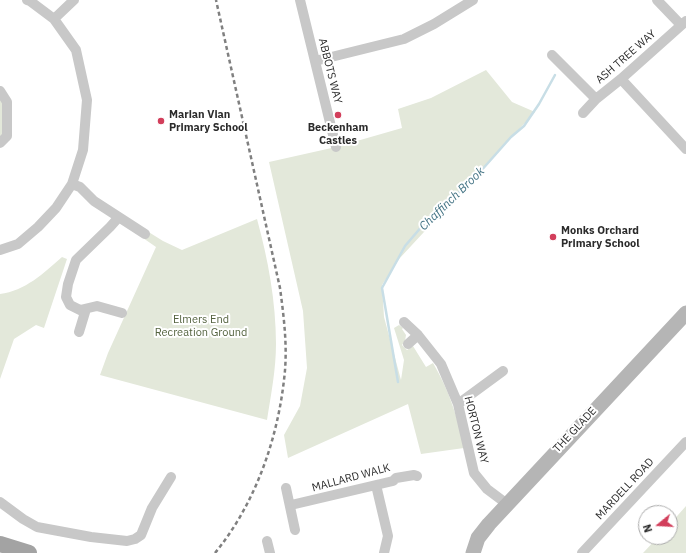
<!DOCTYPE html>
<html>
<head>
<meta charset="utf-8">
<style>
  body { margin:0 }
  #map { position:relative; width:686px; height:553px; overflow:hidden; background:#fff; font-family:"IBM Plex Sans",sans-serif }
  canvas { display:block }
  .north { position:absolute; left:638px; top:505px; width:40px; height:40px; box-sizing:border-box; background:#fff; border:1px solid #aaa; border-radius:50%; rotate:252deg; font-size:11px; font-weight:700; line-height:16px; text-align:center; color:#2b2b2b }
  .north::after { content:''; display:block; margin:auto; width:14px; height:18px; background:#d23e5b; clip-path:polygon(50% 0,100% 100%,50% 72%,0 100%) }
</style>
</head>
<body>
<div id="map">
<canvas width="686" height="553"></canvas>
<div class="north">N</div>
</div>
<script>
const ctx = document.querySelector('canvas').getContext('2d');
ctx.lineJoin = 'round';
function fillPath(path, color) { ctx.fillStyle = color; ctx.fill(path, 'evenodd'); }
function stroke(path, color, width, dash) { ctx.strokeStyle = color; ctx.lineWidth = width; ctx.lineCap = dash ? 'butt' : 'round'; ctx.setLineDash(dash || []); ctx.stroke(path); }
function drawText(font, color, halo, rows, align = 'center') {
  ctx.font = font + ' "IBM Plex Sans",sans-serif'; ctx.lineWidth = 4; ctx.setLineDash([]); ctx.textBaseline = 'middle'; ctx.strokeStyle = halo; ctx.fillStyle = color; for (const [text, x, y, turn = 0] of rows) {
    ctx.save(); ctx.translate(x, y); ctx.rotate((+turn || 0) * Math.PI / 180); ctx.textAlign = isNaN(turn) ? turn : align; if (halo) ctx.strokeText(text, 0, 0); ctx.fillText(text, 0, 0); ctx.restore();
  }
}
fillPath(new Path2D(`
  M 486,70 L 512,102 L 535,112 L 399,259 L 382,285 L 384,317 L 401,380 L 404,360 L 394,328 L 399,325 L 403,328 L 402,329 L 406,335 L 405,341 L 402,345 L 407,350 L 413,346 L 426,367 L 433,363 C 449,390 458,418 464,448 L 421,454 L 408,404 L 288,458 L 284,435 L 300,406 L 307,368 L 303,311 L 269,162 L 336,147 L 402,128 L 398,109 L 431,98 Z
  M 0,91 L 7,102 L 7,136 L 0,143 Z
  M 257,219 C 268,259 276,302 276,344 C 276,369 271,395 267,420 L 100,375 L 108,353 L 156,247 L 143,238 L 147,231 L 163,241 L 182,250 Z
  M 62,257 L 67,259 L 44,328 L 36,325 L 14,339 L 0,379 L 0,294 C 25,291 44,273 62,257 Z
  M 686,506 L 686,553 L 643,553 L 658,537 L 670,537 L 670,524 Z`), '#e3e8da');
stroke(new Path2D(`
  M 398,382 L 382,288 L 405,246 L 429,218 L 472,181 L 511,137 L 524,126 L 539,104 L 555,75`), '#c8dee6', 2.5);
stroke(new Path2D(`
  M 300,0 L 336,147
  M 657,0 L 681,25
  M 54,19 L 74,0
  M 552,55 L 596,99
  M 315,61 L 404,39 L 434,24 L 473,0
  M 621,79 L 686,149
  M 0,91 L 7,102 L 7,136 L 0,143
  M 583,113 L 596,99 L 621,79 L 686,21
  M 72,184 L 80,187 L 94,201 L 145,234
  M 118,218 L 110,227 L 76,260 L 68,284 L 66,297 L 70,305 L 80,310 L 97,306 L 122,313
  M 0,250 L 18,244 L 38,227 L 56,208 L 72,184 L 83,150 L 87,100 L 76,50 L 54,19 L 30,1 L 27,0
  M 404,322 L 418,335 L 441,364 L 458,404 L 474,473 L 487,489 L 507,504
  M 79,332 L 86,309
  M 408,344 L 418,335
  M 458,404 L 503,371
  M 376,485 L 388,536 L 384,553
  M 286,488 L 295,530
  M 0,502 L 23,519 L 37,527 L 91,537 L 127,541 L 135,539 L 141,535 L 152,508 L 171,477
  M 291,505 L 393,481 L 396,478 L 414,475 L 417,476
  M 267,541 L 270,553
  M 582,553 L 686,442`), '#c8c8c8', 10);
stroke(new Path2D(`
  M 473,553 L 478,538 L 489,524 L 686,313`), '#b5b5b5', 15);
stroke(new Path2D(`
  M 0,544 L 29,553`), '#a3a3a3', 16);
stroke(new Path2D(`
  M 215,553 C 255,504 277,441 284,380 C 288,349 284,318 280,288 L 216,0`), '#808080', 2.5, [4, 3]);
for (const [x, y, r, color] of [
  [338,115,4,"#d23e5b"],
  [161,121,4,"#d23e5b"],
  [553,237,4,"#d23e5b"]
]) { const dot = new Path2D(); dot.arc(x, y, r, 0, 2 * Math.PI); ctx.fillStyle = color; ctx.fill(dot); stroke(dot, '#fff', 1.5); }
drawText('11px', '#2b2b2b', '#fff', [
  ["ASH TREE WAY",626,57,-41],
  ["ABBOTS WAY",330,71,76],
  ["HORTON WAY",476,430,76],
  ["THE GLADE",575,430,-47],
  ["MALLARD WALK",351,478,-15],
  ["MARDELL ROAD",625,489,-47]
]);
drawText('bold 11px', '#2b2b2b', '#fff', [
  ["Marian Vian",169,115],
  ["Primary School",169,128],
  ["Beckenham",338,128,"center"],
  ["Castles",338,141,"center"],
  ["Monks Orchard",561,231],
  ["Primary School",561,244]
], 'left');
drawText('11px', '#53623e', '#fff', [
  ["Elmers End",201,320],
  ["Recreation Ground",201,333]
]);
drawText('italic 12px', '#437384', '#fff', [
  ["Chaffinch Brook",452,199,-44]
]);
</script>
</body>
</html>
